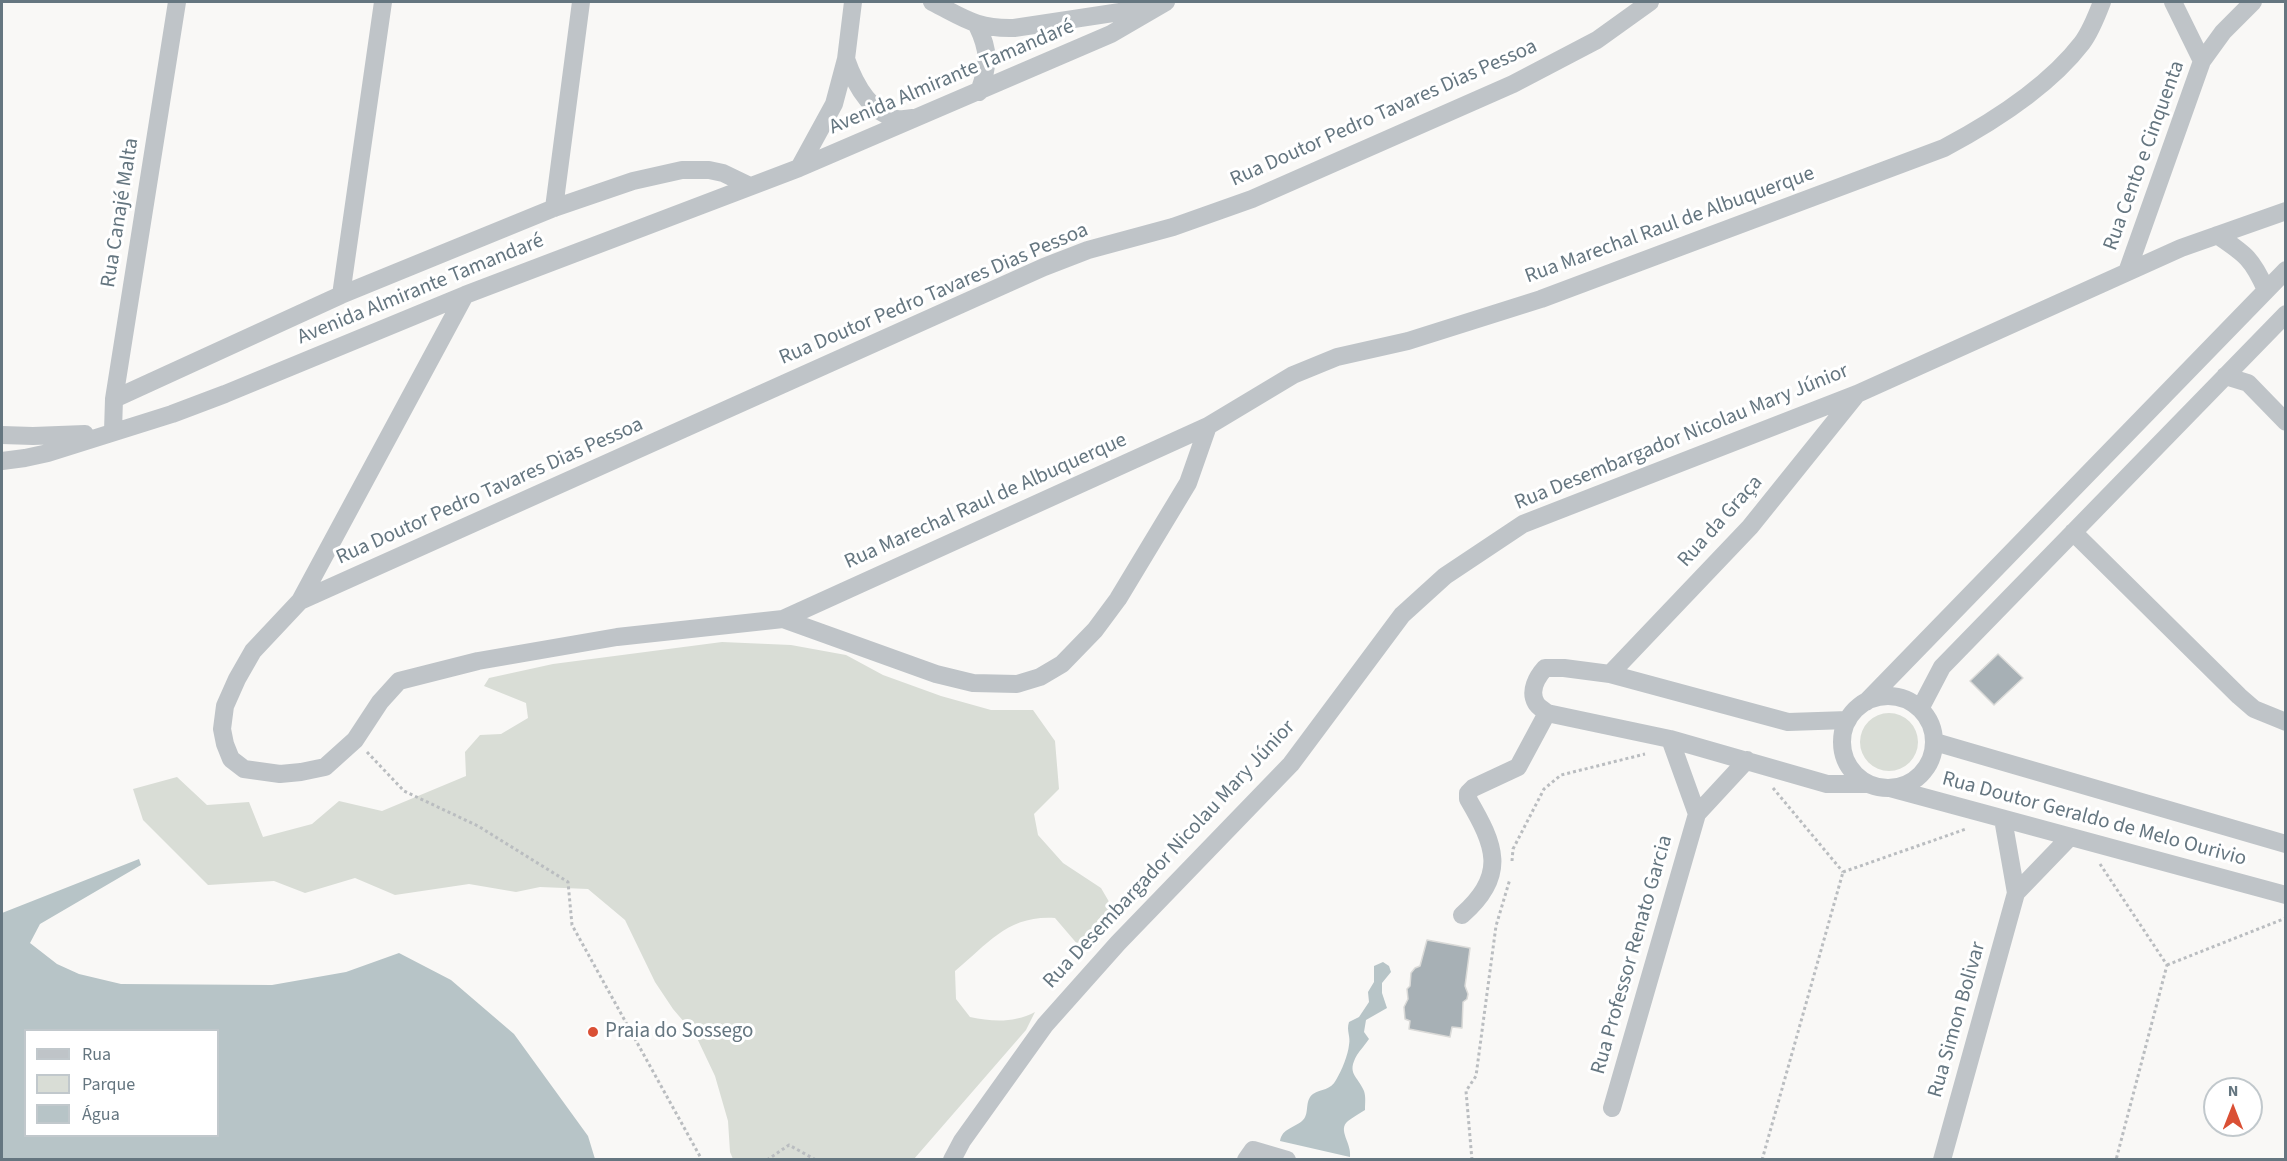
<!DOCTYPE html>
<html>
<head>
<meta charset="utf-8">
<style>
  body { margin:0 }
  #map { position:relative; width:2287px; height:1161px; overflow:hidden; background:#f9f8f6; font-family:"Source Sans 3",sans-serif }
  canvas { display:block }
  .frame { position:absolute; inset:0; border:3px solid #657680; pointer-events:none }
  .legend { position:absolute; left:24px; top:1029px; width:195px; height:108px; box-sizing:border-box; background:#fff; border:2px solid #c1c8cc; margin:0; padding:8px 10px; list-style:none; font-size:18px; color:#657680 }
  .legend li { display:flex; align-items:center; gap:12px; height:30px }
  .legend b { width:30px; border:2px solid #c1c8cc }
  .north { position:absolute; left:2203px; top:1077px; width:60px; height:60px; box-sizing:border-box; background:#fff; border:2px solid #c1c8cc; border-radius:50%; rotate:0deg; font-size:16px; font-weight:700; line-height:24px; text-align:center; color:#657680 }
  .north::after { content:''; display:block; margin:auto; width:21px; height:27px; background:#da5035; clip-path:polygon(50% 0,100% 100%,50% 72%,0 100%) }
</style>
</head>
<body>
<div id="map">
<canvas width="2287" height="1161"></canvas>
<div class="frame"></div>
<ul class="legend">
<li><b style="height:8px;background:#bfc4c8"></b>Rua</li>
<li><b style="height:16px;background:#d9ddd6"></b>Parque</li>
<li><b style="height:16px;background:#b7c4c7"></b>Água</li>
</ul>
<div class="north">N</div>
</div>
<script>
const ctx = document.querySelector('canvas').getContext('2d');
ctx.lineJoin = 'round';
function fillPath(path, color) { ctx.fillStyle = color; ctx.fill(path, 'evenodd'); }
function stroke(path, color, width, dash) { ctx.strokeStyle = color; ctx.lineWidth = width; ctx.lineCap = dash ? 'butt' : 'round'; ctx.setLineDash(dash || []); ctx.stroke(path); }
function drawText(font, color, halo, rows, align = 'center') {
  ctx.font = font + ' "Source Sans 3",sans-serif'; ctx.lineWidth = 6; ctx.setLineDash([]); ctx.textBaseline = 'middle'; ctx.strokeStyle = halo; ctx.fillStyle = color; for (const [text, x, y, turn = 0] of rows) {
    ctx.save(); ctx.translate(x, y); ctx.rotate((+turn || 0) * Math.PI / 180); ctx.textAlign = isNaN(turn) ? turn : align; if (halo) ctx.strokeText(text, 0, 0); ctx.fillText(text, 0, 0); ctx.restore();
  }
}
fillPath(new Path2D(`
  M 722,642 L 791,645 L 846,655 L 883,675 L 941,696 L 991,710 L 1033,710 L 1055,741 L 1059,789 L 1034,814 L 1038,835 L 1063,863 L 1101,888 L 1115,912 C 1105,931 1100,939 1079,946 L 1055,918 C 1008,915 989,943 955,971 L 956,999 L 970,1017 C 993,1022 1014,1023 1035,1012 L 1026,1030 L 914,1159 L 733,1159 L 730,1152 L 728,1121 L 715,1076 L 696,1036 L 673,1009 L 655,982 L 625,920 L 588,889 L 540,887 L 516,892 L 469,884 L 395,895 L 355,878 L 305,893 L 274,881 L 208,885 L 143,820 L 133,789 L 177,777 L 207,805 L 249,802 L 263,837 L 312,824 L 339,801 L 382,811 L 466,776 L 465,752 L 480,735 L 501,734 L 528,718 L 526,703 L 484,686 L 489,678 L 553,664 Z
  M1860 742a29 29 0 1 1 58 0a29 29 0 1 1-58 0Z`), '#d9ddd6');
fillPath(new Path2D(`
  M 139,859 L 141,865 L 40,924 L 30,943 L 57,964 L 79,974 L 121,984 L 272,985 L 346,972 L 399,953 L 451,980 L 514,1034 L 588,1136 L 595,1159 L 2,1159 L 2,913 ZM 26,1030 L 218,1030 L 218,1136 L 26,1136 Z
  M 1383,962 L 1389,966 L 1391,972 L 1382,983 L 1382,993 L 1387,1008 L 1366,1020 L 1364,1032 L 1369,1039 C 1365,1045 1360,1050 1357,1055 C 1346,1074 1358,1076 1364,1091 C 1366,1097 1365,1103 1365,1110 C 1359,1114 1353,1117 1348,1121 C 1337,1130 1352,1143 1350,1157 L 1280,1141 C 1282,1128 1295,1128 1303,1120 C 1310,1113 1304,1101 1313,1094 C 1321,1089 1331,1090 1336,1080 C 1342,1070 1348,1055 1349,1045 C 1351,1036 1346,1031 1349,1022 L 1359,1017 L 1369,1002 L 1368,992 L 1374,982 L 1374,966 Z`), '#b7c4c7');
const building = new Path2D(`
  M 1998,654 L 2023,678 L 1994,705 L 1970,681 Z
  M 1427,940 L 1470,948 L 1465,986 L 1468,994 L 1467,999 L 1463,1002 L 1462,1028 L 1452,1027 L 1450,1037 L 1409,1029 L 1410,1021 L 1405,1019 L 1404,1007 L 1408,999 L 1407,989 L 1410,986 L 1411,973 L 1415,968 L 1420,966 Z`);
fillPath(building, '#a7b0b5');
stroke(building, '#dadad8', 1.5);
stroke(new Path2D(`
  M 367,752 L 404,791 L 478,826 L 568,882 L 572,925 L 702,1160
  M 1773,788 L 1843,872
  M 1512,861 L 1513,849 L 1544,789 L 1561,775 L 1645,754
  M 2100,864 L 2167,965 L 2116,1160
  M 1843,872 L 1966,829
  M 2167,965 L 2286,918
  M 767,1160 L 789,1145 L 816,1160
  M 1472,1160 L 1466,1091 L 1476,1076 L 1496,926 L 1510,879
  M 1762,1160 L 1843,872`), '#babdc0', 3, [3, 3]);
stroke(new Path2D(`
  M 932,2 C 964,18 976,29 1014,28 L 1146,8
  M 2173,2 L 2202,61
  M 977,25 C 990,52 989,64 979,92
  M 846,59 C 854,82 868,110 894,118 C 899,120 907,119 913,118
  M 799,168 L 834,104 L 846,59 L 853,2
  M 554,208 L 581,2
  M 2217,235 C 2245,254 2252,258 2266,290
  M 2127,272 L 2202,61 L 2223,32 L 2253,2
  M 341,295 L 383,2
  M 465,295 L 300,601 L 253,651 L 237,679 L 225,706 L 222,729 L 225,744 L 231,759 L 244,769 L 280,774 L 301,772 L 325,767 L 355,740 L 380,702 L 399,681 L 478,661 L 617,637 L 783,619 L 1208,426 L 1293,375 L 1337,357 L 1408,341 L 1541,299 L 1944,148 C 1991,123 2049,86 2082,43 C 2091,31 2097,15 2102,2
  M 2225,376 L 2248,383 L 2286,422
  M 114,399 L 341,295 L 554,208 L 633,181 L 682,170 L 709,170 L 723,173 L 750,186
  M 113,431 L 114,399 L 177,2
  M 2,435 L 33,436 L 85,434
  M 2,461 L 25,458 L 48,453 L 172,414 L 225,394 L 465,295 L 799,168 L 1111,34 L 1166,2
  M 2073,532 L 2239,696 L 2254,709 L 2286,722
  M 300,601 L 1044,267 L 1088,250 L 1173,227 L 1252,199 L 1513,84 L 1597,40 L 1650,2
  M 783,619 L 936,674 L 973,683 L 1017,684 L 1040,677 L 1062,664 L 1095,630 L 1118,599 L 1188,483 L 1208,426
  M 1610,674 L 1750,527 L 1857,394
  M1842 742a46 46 0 1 1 92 0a46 46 0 1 1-92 0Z
  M 1866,702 L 2286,270
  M 1920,709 L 1942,667 L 2286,314
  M 1848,720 L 1788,722 L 1610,674 L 1564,668 L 1545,668 C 1537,677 1529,691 1536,703 C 1538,707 1544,710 1547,713 L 1670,739 L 1827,784 L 1869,784
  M 1670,739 L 1697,814
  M 1935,742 L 2286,844
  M 1890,788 L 2286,895
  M 2016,893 L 2070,837
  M 1462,915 C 1508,875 1495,845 1468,799 L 1468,793 L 1473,788 L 1518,767 L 1547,713
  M 1612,1108 L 1697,814 L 1747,760
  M 952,1160 L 962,1141 L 1045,1025 L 1118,943 L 1291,764 L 1402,615 L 1445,576 L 1523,524 L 1857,394 L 2181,248 L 2286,211
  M 1246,1160 L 1253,1150 L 1287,1160
  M 1942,1160 L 2016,893 L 2003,819`), '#bfc4c8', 18);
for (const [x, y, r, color] of [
  [593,1032,6,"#da5035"]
]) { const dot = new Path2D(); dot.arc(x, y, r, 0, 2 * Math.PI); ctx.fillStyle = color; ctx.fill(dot); stroke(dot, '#fff', 2); }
drawText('21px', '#657680', '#fff', [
  ["Avenida Almirante Tamandaré",952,78,-23],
  ["Rua Doutor Pedro Tavares Dias Pessoa",1384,114,-24],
  ["Rua Cento e Cinquenta",2145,156,-70],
  ["Rua Canajé Malta",121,213,-81],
  ["Rua Marechal Raul de Albuquerque",1670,226,-20],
  ["Avenida Almirante Tamandaré",421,290,-22],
  ["Rua Doutor Pedro Tavares Dias Pessoa",934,295,-23],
  ["Rua Desembargador Nicolau Mary Júnior",1682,438,-22],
  ["Rua Doutor Pedro Tavares Dias Pessoa",490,492,-24],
  ["Rua Marechal Raul de Albuquerque",986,502,-24],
  ["Rua da Graça",1721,522,-48],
  ["Rua Doutor Geraldo de Melo Ourivio",2094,820,15],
  ["Rua Desembargador Nicolau Mary Júnior",1170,855,-47],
  ["Rua Professor Renato Garcia",1633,955,-74],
  ["Rua Simon Bolivar",1958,1020,-74]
]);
drawText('21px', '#657680', '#fff', [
  ["Praia do Sossego",605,1032]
], 'left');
</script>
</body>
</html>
